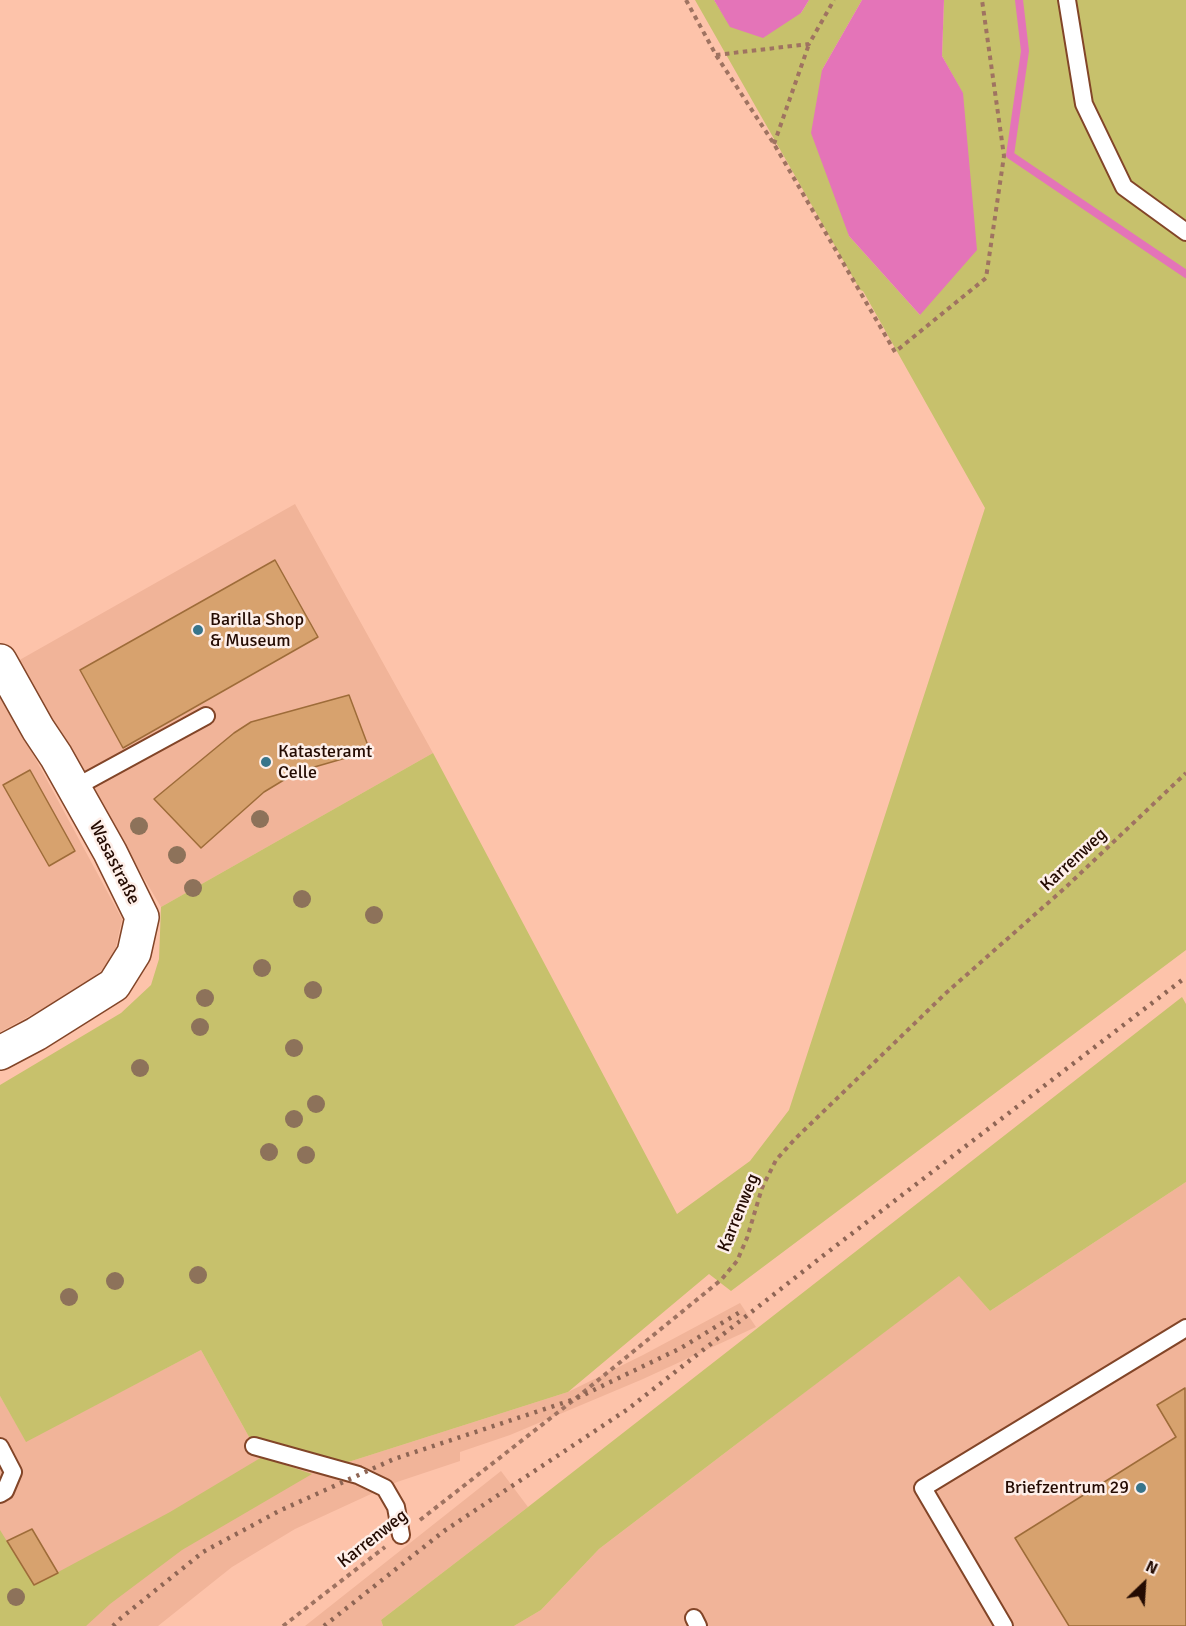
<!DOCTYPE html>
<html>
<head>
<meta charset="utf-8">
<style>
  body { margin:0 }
  #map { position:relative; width:1186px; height:1626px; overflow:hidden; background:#fdc3aa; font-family:Signika,sans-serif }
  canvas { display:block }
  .north { position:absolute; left:1114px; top:1554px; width:60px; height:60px; -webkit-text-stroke:4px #feefe9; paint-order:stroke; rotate:25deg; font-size:16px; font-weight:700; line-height:24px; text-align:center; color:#240b02 }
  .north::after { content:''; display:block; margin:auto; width:21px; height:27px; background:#240b02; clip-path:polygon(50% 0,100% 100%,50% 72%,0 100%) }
</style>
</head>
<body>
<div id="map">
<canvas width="1186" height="1626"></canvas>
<div class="north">N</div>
</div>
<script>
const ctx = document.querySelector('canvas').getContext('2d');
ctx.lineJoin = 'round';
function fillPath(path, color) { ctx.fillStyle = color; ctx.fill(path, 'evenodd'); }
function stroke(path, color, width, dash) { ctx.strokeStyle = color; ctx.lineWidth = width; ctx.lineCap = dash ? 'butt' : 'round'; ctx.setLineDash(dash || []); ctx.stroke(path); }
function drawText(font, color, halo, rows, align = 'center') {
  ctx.font = font + ' Signika,sans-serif'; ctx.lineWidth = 5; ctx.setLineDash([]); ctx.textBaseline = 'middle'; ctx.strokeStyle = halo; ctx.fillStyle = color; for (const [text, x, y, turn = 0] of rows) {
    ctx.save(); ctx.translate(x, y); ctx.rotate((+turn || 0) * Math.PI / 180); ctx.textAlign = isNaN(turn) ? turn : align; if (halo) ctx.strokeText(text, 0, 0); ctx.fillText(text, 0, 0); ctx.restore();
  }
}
fillPath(new Path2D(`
  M 295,504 L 433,753 L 161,907 L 16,662 Z
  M 0,693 L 122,919 L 115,951 L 103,969 L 83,987 L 0,1032 Z
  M 1186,1182 L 1186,1626 L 514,1626 L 541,1610 L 599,1549 L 734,1446 L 959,1275 L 990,1311 Z
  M 740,1303 L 756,1327 L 643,1379 L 510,1435 L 460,1452 L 460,1461 L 397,1482 L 295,1529 L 232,1567 L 158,1626 L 0,1626 L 0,1396 L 26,1441 L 201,1350 L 254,1446 L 339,1465 L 568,1392 L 643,1355 Z
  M 501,1471 L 528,1507 L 381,1620 L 383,1626 L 305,1626 Z`), '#f1b499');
fillPath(new Path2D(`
  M 695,0 L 714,0 L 731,27 L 801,13 L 809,0 L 862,0 L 822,70 L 849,236 L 920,315 L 963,94 L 942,56 L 944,0 L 1186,0 L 1186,950 L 731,1291 L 709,1274 L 568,1392 L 339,1465 L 254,1446 L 201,1350 L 26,1442 L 0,1396 L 0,1085 L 121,1013 L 151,985 L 159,959 L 161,907 L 433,753 L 677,1214 L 750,1161 L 789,1110 L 985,508 L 863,291 L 860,290 Z
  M 1182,997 L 1186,1004 L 1186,1182 L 990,1311 L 959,1276 L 734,1446 L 599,1549 L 541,1610 L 514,1626 L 383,1626 L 381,1620 L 528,1507 Z
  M 262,1457 L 312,1474 L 182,1550 L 110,1604 L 86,1626 L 0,1626 L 0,1530 L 34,1585 L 170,1512 Z`), '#c7c16c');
fillPath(new Path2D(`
  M 714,0 L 809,0 L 801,13 L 763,38 L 730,27 Z
  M 862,0 L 944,0 L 942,56 L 963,93 L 977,250 L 920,315 L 849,236 L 811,133 L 822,70 Z`), '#e474b8');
stroke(new Path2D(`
  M 1019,0 L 1025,51 L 1010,155 L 1186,274`), '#e474b8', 8);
const building = new Path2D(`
  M 275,560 L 318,637 L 123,748 L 80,670 Z
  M 349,695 L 370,751 L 297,772 L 264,792 L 201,848 L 154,799 L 234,733 L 251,722 Z
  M 30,770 L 75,851 L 49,866 L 3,785 Z
  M 1185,1388 L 1186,1626 L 1069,1626 L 1015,1538 L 1176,1437 L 1157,1405 Z
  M 32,1529 L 58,1573 L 34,1585 L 7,1541 Z`);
fillPath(building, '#d7a26e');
stroke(building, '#9e6c39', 1.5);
const lane = new Path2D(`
  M 1067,0 L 1084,104 L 1124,187 L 1186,232
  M 74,788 L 206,716
  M 254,1446 L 358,1475 L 385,1488 L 396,1507 L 401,1535
  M 0,1447 L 13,1472 L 5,1491 L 0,1494
  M 694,1618 L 698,1626
  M 1004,1626 L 923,1488 L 1186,1328`);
const street = new Path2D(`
  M 0,661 L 38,729 L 56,756 L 110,852 L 142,917 L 134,953 L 114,985 L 36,1034 L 0,1053`);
stroke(lane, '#824528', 20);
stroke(street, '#824528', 36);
stroke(new Path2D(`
  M 686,0 L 716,55 L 774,144 L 895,352 L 986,278 L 1004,156 L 982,0
  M 716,55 L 809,44 L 834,0
  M 774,144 L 809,44
  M 420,1520 L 575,1399 L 721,1280 L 737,1261 L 747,1238 L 762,1188 L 776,1160 L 795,1139 L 946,993 L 1066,887 L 1186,773
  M 283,1626 L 385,1547`), '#9f7361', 4, [4.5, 4.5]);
stroke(lane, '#fff', 16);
stroke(street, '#fff', 33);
stroke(new Path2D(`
  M 113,1626 L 121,1618 L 203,1552 L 279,1511 L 394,1459 L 575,1399 L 681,1348 L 740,1312
  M 324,1626 L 444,1531 L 628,1409 L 824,1255 L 1186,977`), '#8e6554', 4.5, [3, 6]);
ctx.fillStyle = '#8d725a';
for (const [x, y] of [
  [260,819],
  [139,826],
  [177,855],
  [193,888],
  [302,899],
  [374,915],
  [262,968],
  [313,990],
  [205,998],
  [200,1027],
  [294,1048],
  [140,1068],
  [316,1104],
  [294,1119],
  [269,1152],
  [306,1155],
  [198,1275],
  [115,1281],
  [69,1297],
  [16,1597]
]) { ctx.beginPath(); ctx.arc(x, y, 9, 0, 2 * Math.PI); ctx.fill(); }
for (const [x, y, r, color] of [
  [198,630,6,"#38758b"],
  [266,762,6,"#38758b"],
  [1141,1488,6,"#38758b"]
]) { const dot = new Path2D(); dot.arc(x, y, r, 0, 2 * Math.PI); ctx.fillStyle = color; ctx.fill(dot); stroke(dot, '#feefe9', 2); }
drawText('18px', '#240b02', '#feefe9', [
  ["Barilla Shop",210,620],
  ["& Museum",210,641],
  ["Katasteramt",278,752],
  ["Celle",278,773],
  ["Briefzentrum 29",1129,1488,"right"]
], 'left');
drawText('18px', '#240b02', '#feefe9', [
  ["Karrenweg",1074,860,-43],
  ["Wasastraße",114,863,63],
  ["Karrenweg",739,1213,-68],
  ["Karrenweg",373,1539,-38]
]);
</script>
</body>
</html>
